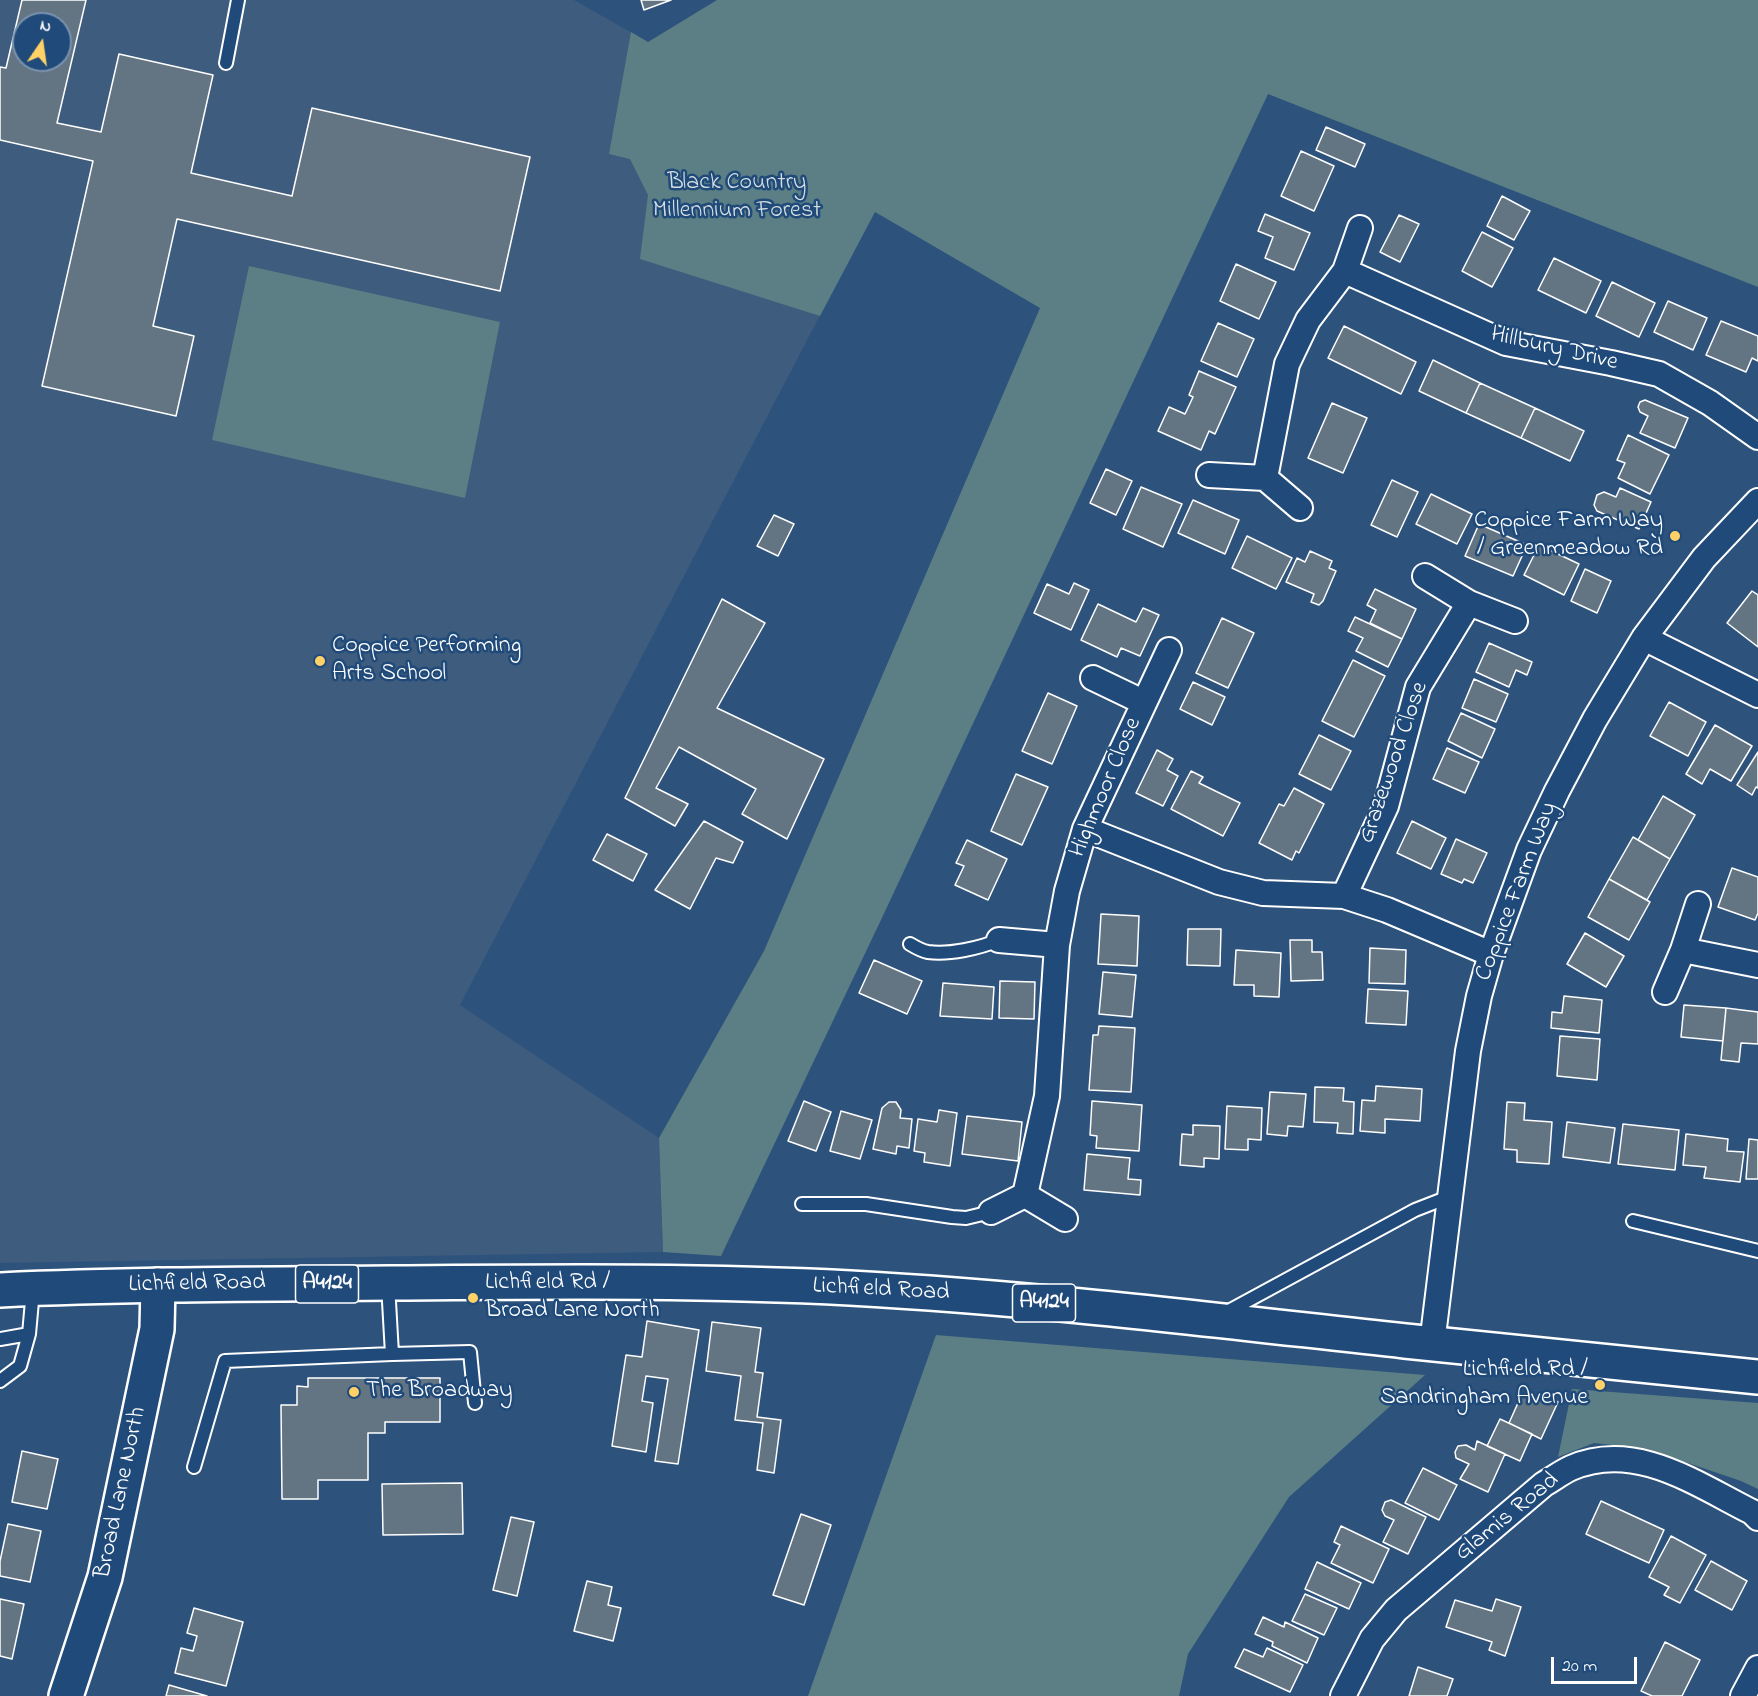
<!DOCTYPE html>
<html>
<head>
<meta charset="utf-8">
<style>
  body { margin:0 }
  #map { position:relative; width:1758px; height:1696px; overflow:hidden; background:#2d527c; font-family:"Indie Flower",sans-serif }
  canvas { display:block }
  .north { position:absolute; left:12px; top:12px; width:60px; height:60px; box-sizing:border-box; background:#1f4a7a; border:2px solid #7992af; border-radius:50%; rotate:13deg; font-size:16px; font-weight:700; line-height:24px; text-align:center; color:#fff }
  .north::after { content:''; display:block; margin:auto; width:21px; height:27px; background:#ffd166; clip-path:polygon(50% 0,100% 100%,50% 72%,0 100%) }
  .scale { position:absolute; left:1551px; top:1657px; width:86px; height:27px; box-sizing:border-box; border:3px solid #fff; border-top:0; padding-left:8px; font-size:18px; line-height:21px; white-space:nowrap; color:#fff; -webkit-text-stroke:4px #1f4a7a; paint-order:stroke }
</style>
</head>
<body>
<div id="map">
<canvas width="1758" height="1696"></canvas>
<div class="north">N</div>
<div class="scale">20 m</div>
</div>
<script>
const ctx = document.querySelector('canvas').getContext('2d');
ctx.lineJoin = 'round';
function fillPath(path, color) { ctx.fillStyle = color; ctx.fill(path, 'evenodd'); }
function stroke(path, color, width, dash) { ctx.strokeStyle = color; ctx.lineWidth = width; ctx.lineCap = dash ? 'butt' : 'round'; ctx.setLineDash(dash || []); ctx.stroke(path); }
function drawText(font, color, halo, rows, align = 'center') {
  ctx.font = font + ' "Indie Flower",sans-serif'; ctx.lineWidth = 5; ctx.setLineDash([]); ctx.textBaseline = 'middle'; ctx.strokeStyle = halo; ctx.fillStyle = color; for (const [text, x, y, turn = 0] of rows) {
    ctx.save(); ctx.translate(x, y); ctx.rotate((+turn || 0) * Math.PI / 180); ctx.textAlign = isNaN(turn) ? turn : align; if (halo) ctx.strokeText(text, 0, 0); ctx.fillText(text, 0, 0); ctx.restore();
  }
}
fillPath(new Path2D(`
  M 0,0 L 574,0 L 648,42 L 874,212 L 460,1005 L 659,1138 L 663,1252 L 0,1263 ZM 24,24 L 60,24 L 60,60 L 24,60 Z`), '#3d5c7e');
fillPath(new Path2D(`
  M 717,0 L 1758,0 L 1758,287 L 1268,94 L 880,922 L 721,1256 L 663,1252 L 659,1138 L 764,951 L 1040,308 L 875,212 L 820,316 L 640,259 L 648,195 L 630,159 L 609,154 L 631,32 L 648,42 Z
  M 249,266 L 500,322 L 465,498 L 212,440 Z
  M 936,1335 L 1425,1375 L 1289,1497 L 1188,1654 L 1179,1696 L 808,1696 Z
  M 1572,1389 L 1758,1403 L 1758,1489 L 1741,1481 L 1647,1449 L 1594,1443 L 1558,1457 Z`), '#5b7f84');
const building = new Path2D(`
  M 22,0 L 86,0 L 57,123 L 101,132 L 119,54 L 213,75 L 191,173 L 292,196 L 312,108 L 530,157 L 500,291 L 177,219 L 153,326 L 194,336 L 176,416 L 42,386 L 93,161 L 0,140 L 0,67 L 6,68 ZM 24,24 L 60,24 L 60,60 L 24,60 Z
  M 641,0 L 671,0 L 644,10 Z
  M 1326,127 L 1365,144 L 1355,167 L 1316,150 Z
  M 1301,151 L 1334,166 L 1314,211 L 1281,196 Z
  M 1502,196 L 1530,211 L 1514,240 L 1487,226 Z
  M 1265,214 L 1310,233 L 1294,270 L 1265,258 L 1273,237 L 1258,231 Z
  M 1399,215 L 1419,224 L 1400,262 L 1380,252 Z
  M 1482,232 L 1513,248 L 1492,287 L 1462,271 Z
  M 1554,258 L 1601,281 L 1586,313 L 1538,290 Z
  M 1236,264 L 1276,282 L 1259,319 L 1220,301 Z
  M 1612,282 L 1655,303 L 1639,337 L 1596,316 Z
  M 1668,301 L 1707,318 L 1693,350 L 1654,332 Z
  M 1721,321 L 1758,336 L 1758,361 L 1752,358 L 1746,372 L 1706,355 Z
  M 1218,323 L 1254,339 L 1237,377 L 1201,361 Z
  M 1344,326 L 1416,362 L 1401,394 L 1328,358 Z
  M 1433,360 L 1480,383 L 1466,413 L 1419,391 Z
  M 1199,371 L 1236,387 L 1215,434 L 1209,431 L 1201,450 L 1158,431 L 1169,407 L 1185,414 L 1193,397 L 1189,395 Z
  M 1480,383 L 1535,408 L 1521,438 L 1466,413 Z
  M 1645,400 L 1688,418 L 1675,448 L 1640,433 L 1648,416 L 1640,412 L 1638,407 L 1640,402 Z
  M 1332,403 L 1367,418 L 1343,473 L 1308,458 Z
  M 1535,408 L 1584,431 L 1570,461 L 1521,438 Z
  M 1628,435 L 1669,455 L 1650,494 L 1618,478 L 1625,463 L 1617,460 Z
  M 1106,469 L 1132,481 L 1116,515 L 1090,503 Z
  M 1392,480 L 1418,492 L 1397,537 L 1371,525 Z
  M 1141,487 L 1182,504 L 1163,547 L 1123,529 Z
  M 1620,488 L 1651,502 L 1639,529 L 1597,511 L 1594,505 L 1597,495 L 1604,492 L 1616,497 Z
  M 1431,494 L 1472,514 L 1457,544 L 1416,524 Z
  M 1193,500 L 1239,520 L 1225,554 L 1178,533 Z
  M 774,515 L 794,524 L 778,556 L 757,546 Z
  M 1479,524 L 1527,545 L 1513,576 L 1465,556 Z
  M 1247,536 L 1292,558 L 1276,589 L 1232,568 Z
  M 1539,545 L 1579,564 L 1564,595 L 1524,575 Z
  M 1310,551 L 1332,561 L 1329,568 L 1336,571 L 1323,601 L 1319,605 L 1311,602 L 1314,594 L 1286,582 L 1297,558 L 1305,562 Z
  M 1585,569 L 1611,581 L 1597,613 L 1571,601 Z
  M 1074,583 L 1089,590 L 1071,630 L 1034,613 L 1047,584 L 1069,594 Z
  M 1375,589 L 1416,609 L 1402,639 L 1370,623 L 1376,610 L 1367,605 Z
  M 1752,591 L 1758,595 L 1758,647 L 1727,623 Z
  M 722,599 L 765,623 L 717,708 L 824,759 L 787,839 L 742,814 L 756,789 L 679,747 L 656,788 L 688,804 L 675,826 L 625,798 Z
  M 1098,604 L 1136,622 L 1143,608 L 1159,615 L 1140,656 L 1121,648 L 1117,657 L 1081,640 Z
  M 1355,617 L 1402,639 L 1388,667 L 1356,651 L 1363,638 L 1348,631 Z
  M 1222,618 L 1254,633 L 1228,688 L 1196,673 Z
  M 1489,643 L 1532,662 L 1527,675 L 1516,670 L 1509,687 L 1476,672 Z
  M 1353,660 L 1385,676 L 1354,737 L 1322,721 Z
  M 1474,679 L 1508,694 L 1496,722 L 1462,708 Z
  M 1193,682 L 1225,697 L 1212,725 L 1180,709 Z
  M 1048,693 L 1077,706 L 1052,764 L 1022,751 Z
  M 1669,702 L 1706,722 L 1688,756 L 1650,736 Z
  M 1461,713 L 1495,729 L 1482,758 L 1448,741 Z
  M 1715,725 L 1752,746 L 1731,781 L 1710,769 L 1702,784 L 1686,774 Z
  M 1319,735 L 1351,751 L 1331,790 L 1299,774 Z
  M 1447,748 L 1479,762 L 1465,793 L 1433,779 Z
  M 1157,750 L 1173,759 L 1167,770 L 1178,776 L 1163,806 L 1136,793 Z
  M 1758,752 L 1758,788 L 1756,787 L 1752,795 L 1737,785 Z
  M 1191,771 L 1203,777 L 1199,783 L 1240,803 L 1223,836 L 1171,809 Z
  M 1016,774 L 1048,787 L 1022,845 L 991,831 Z
  M 1294,788 L 1324,804 L 1299,853 L 1296,851 L 1292,860 L 1259,843 L 1279,804 L 1284,806 Z
  M 1663,796 L 1695,815 L 1670,859 L 1638,840 Z
  M 704,821 L 743,842 L 733,863 L 716,858 L 690,909 L 655,890 Z
  M 1412,821 L 1446,838 L 1431,869 L 1397,853 Z
  M 607,834 L 647,854 L 633,881 L 593,860 Z
  M 1633,837 L 1670,859 L 1647,900 L 1609,879 Z
  M 1456,839 L 1487,853 L 1473,883 L 1464,879 L 1462,883 L 1441,874 Z
  M 967,840 L 1007,859 L 988,900 L 955,885 L 964,866 L 956,863 Z
  M 1732,868 L 1758,877 L 1758,913 L 1755,920 L 1718,907 Z
  M 1609,879 L 1650,902 L 1629,940 L 1588,917 Z
  M 1101,914 L 1139,916 L 1137,966 L 1098,964 Z
  M 1188,929 L 1221,929 L 1220,966 L 1187,965 Z
  M 1585,933 L 1624,956 L 1606,987 L 1567,964 Z
  M 1290,940 L 1312,940 L 1312,952 L 1322,952 L 1323,980 L 1291,981 Z
  M 1370,948 L 1406,950 L 1405,984 L 1369,983 Z
  M 1236,950 L 1281,953 L 1279,997 L 1254,996 L 1254,985 L 1234,985 Z
  M 874,960 L 922,981 L 907,1014 L 859,993 Z
  M 1103,972 L 1136,975 L 1132,1017 L 1099,1014 Z
  M 1000,981 L 1035,982 L 1034,1019 L 999,1018 Z
  M 943,983 L 994,987 L 992,1019 L 940,1016 Z
  M 1368,989 L 1408,991 L 1406,1025 L 1366,1023 Z
  M 1564,996 L 1602,1000 L 1599,1033 L 1551,1028 L 1552,1012 L 1562,1013 Z
  M 1684,1005 L 1726,1008 L 1723,1041 L 1681,1037 Z
  M 1726,1008 L 1758,1012 L 1758,1044 L 1741,1043 L 1739,1062 L 1721,1060 Z
  M 1099,1026 L 1135,1028 L 1131,1092 L 1089,1090 L 1093,1035 L 1098,1035 Z
  M 1560,1036 L 1600,1039 L 1597,1080 L 1557,1076 Z
  M 1376,1086 L 1422,1089 L 1420,1121 L 1385,1119 L 1385,1133 L 1360,1131 L 1362,1100 L 1375,1101 Z
  M 1315,1087 L 1344,1088 L 1343,1101 L 1354,1102 L 1353,1134 L 1337,1133 L 1338,1123 L 1314,1122 Z
  M 1270,1092 L 1306,1094 L 1303,1127 L 1288,1126 L 1287,1136 L 1267,1134 Z
  M 804,1101 L 831,1112 L 816,1151 L 788,1141 Z
  M 1092,1101 L 1142,1105 L 1139,1151 L 1096,1148 L 1097,1136 L 1090,1135 Z
  M 889,1102 L 896,1102 L 901,1110 L 900,1118 L 912,1119 L 909,1148 L 897,1146 L 896,1154 L 873,1149 L 882,1108 Z
  M 1507,1102 L 1525,1103 L 1524,1120 L 1552,1122 L 1549,1164 L 1517,1162 L 1517,1150 L 1504,1149 Z
  M 1227,1106 L 1262,1108 L 1261,1140 L 1248,1139 L 1248,1150 L 1225,1149 Z
  M 939,1110 L 957,1113 L 950,1166 L 924,1162 L 925,1153 L 914,1151 L 918,1119 L 937,1122 Z
  M 841,1111 L 872,1120 L 860,1159 L 830,1151 Z
  M 967,1116 L 1022,1122 L 1018,1161 L 962,1154 Z
  M 1567,1122 L 1615,1128 L 1610,1163 L 1563,1157 Z
  M 1623,1124 L 1679,1130 L 1675,1170 L 1618,1164 Z
  M 1193,1125 L 1220,1126 L 1219,1159 L 1204,1158 L 1204,1167 L 1180,1165 L 1182,1134 L 1193,1135 Z
  M 1686,1134 L 1728,1139 L 1727,1151 L 1744,1152 L 1740,1182 L 1704,1178 L 1706,1167 L 1683,1165 Z
  M 1749,1139 L 1758,1140 L 1758,1179 L 1746,1179 Z
  M 1087,1154 L 1130,1158 L 1128,1179 L 1141,1180 L 1140,1195 L 1084,1190 Z
  M 647,1321 L 699,1330 L 678,1464 L 655,1461 L 668,1379 L 646,1376 L 642,1401 L 653,1403 L 646,1452 L 612,1446 L 626,1355 L 642,1357 Z
  M 712,1322 L 761,1328 L 755,1372 L 763,1373 L 757,1417 L 781,1420 L 774,1473 L 757,1470 L 763,1423 L 735,1420 L 741,1376 L 706,1371 Z
  M 308,1378 L 440,1378 L 440,1422 L 385,1422 L 385,1433 L 368,1433 L 368,1480 L 318,1480 L 318,1499 L 282,1499 L 281,1405 L 297,1405 L 297,1386 L 308,1387 Z
  M 1522,1394 L 1539,1402 L 1542,1394 L 1558,1402 L 1541,1439 L 1509,1423 Z
  M 1500,1419 L 1532,1434 L 1520,1461 L 1487,1446 Z
  M 1477,1441 L 1505,1454 L 1488,1492 L 1460,1479 L 1469,1464 L 1456,1458 L 1455,1452 L 1458,1446 L 1466,1445 L 1475,1450 Z
  M 22,1451 L 58,1459 L 47,1509 L 12,1502 Z
  M 1423,1468 L 1457,1485 L 1439,1520 L 1405,1503 Z
  M 462,1483 L 463,1534 L 383,1535 L 382,1484 Z
  M 1391,1500 L 1426,1517 L 1408,1554 L 1383,1542 L 1394,1520 L 1385,1516 L 1382,1510 L 1385,1502 Z
  M 1601,1501 L 1664,1530 L 1649,1563 L 1586,1534 Z
  M 801,1514 L 831,1525 L 804,1605 L 773,1595 Z
  M 511,1517 L 534,1522 L 517,1596 L 493,1590 Z
  M 8,1524 L 41,1531 L 30,1582 L 0,1576 L 0,1561 Z
  M 1341,1526 L 1389,1549 L 1373,1583 L 1331,1563 L 1340,1545 L 1334,1542 Z
  M 1671,1536 L 1706,1555 L 1680,1603 L 1664,1595 L 1669,1587 L 1649,1577 Z
  M 1711,1561 L 1747,1581 L 1732,1610 L 1695,1590 Z
  M 1317,1562 L 1361,1583 L 1349,1609 L 1305,1589 Z
  M 587,1581 L 612,1587 L 608,1605 L 621,1608 L 613,1641 L 574,1631 Z
  M 1305,1594 L 1337,1608 L 1324,1635 L 1292,1621 Z
  M 0,1599 L 24,1604 L 12,1659 L 0,1656 Z
  M 1496,1599 L 1521,1607 L 1505,1656 L 1489,1650 L 1492,1642 L 1446,1627 L 1455,1600 L 1492,1611 Z
  M 194,1608 L 243,1622 L 226,1686 L 175,1673 L 181,1648 L 193,1651 L 197,1636 L 187,1633 Z
  M 1263,1617 L 1284,1627 L 1285,1622 L 1318,1638 L 1307,1663 L 1272,1646 L 1273,1642 L 1255,1634 Z
  M 1665,1642 L 1700,1660 L 1682,1696 L 1652,1696 L 1641,1691 Z
  M 1267,1648 L 1303,1665 L 1290,1692 L 1235,1667 L 1244,1649 L 1263,1657 Z
  M 1418,1667 L 1453,1679 L 1447,1696 L 1409,1696 Z
  M 169,1685 L 207,1696 L 166,1696 Z`);
fillPath(building, '#637483');
stroke(building, '#fff', 1.5);
const lane = new Path2D(`
  M 226,63 L 238,0
  M 910,944 C 915,947 922,951 928,952 C 949,955 980,948 999,940
  M 802,1204 L 866,1204 L 952,1217 L 966,1218 L 991,1212
  M 1633,1221 L 1758,1251
  M 388,1284 L 392,1354 L 470,1352 L 475,1403
  M 1225,1313 L 1415,1210 L 1451,1196
  M 0,1339 L 29,1334
  M 0,1381 L 20,1366 L 29,1334 L 33,1290
  M 194,1467 L 225,1361 L 392,1354`);
const street = new Path2D(`
  M 1345,271 L 1506,343 L 1611,363 L 1659,374 L 1710,403 L 1758,437
  M 1209,475 L 1265,478 L 1300,508
  M 1265,478 L 1287,364 L 1308,320 L 1345,271 L 1360,228
  M 1425,576 L 1469,603 L 1515,621
  M 1644,638 L 1758,695
  M 1093,678 L 1143,702
  M 1085,829 L 1219,882 L 1263,893 L 1344,896 L 1387,910 L 1491,954
  M 1344,896 L 1386,806 L 1418,687 L 1469,603
  M 999,940 L 1057,945 L 1047,1096 L 1025,1195
  M 1057,945 L 1067,891 L 1085,829 L 1169,650
  M 1683,950 L 1758,965
  M 1665,992 L 1683,950 L 1698,904
  M 991,1212 L 1025,1195 L 1065,1219
  M 1432,1344 L 1468,1051 L 1479,996 L 1491,954 L 1529,850 L 1557,791 L 1595,719 L 1644,638 L 1704,558 L 1758,501
  M 1343,1696 L 1372,1639 L 1396,1610 L 1544,1484 C 1553,1479 1562,1472 1571,1468 C 1635,1440 1696,1484 1752,1512 L 1758,1518
  M 1743,1696 L 1758,1668`);
const secondary = new Path2D(`
  M 66,1696 L 105,1577 L 157,1329 L 158,1285`);
const primary = new Path2D(`
  M 0,1290 C 130,1284 260,1284 390,1283 C 543,1282 697,1280 850,1288 C 1036,1298 1221,1321 1405,1341 C 1523,1354 1641,1365 1758,1377`);
stroke(lane, '#fff', 16);
stroke(street, '#fff', 28);
stroke(secondary, '#fff', 38);
stroke(primary, '#fff', 38);
stroke(lane, '#1f4a7a', 12);
stroke(street, '#1f4a7a', 24);
stroke(secondary, '#1f4a7a', 33);
stroke(primary, '#1f4a7a', 33);
for (const [x, y, r, color] of [
  [1675,536,6,"#ffd166"],
  [320,661,6,"#ffd166"],
  [473,1298,6,"#ffd166"],
  [1600,1385,6,"#ffd166"],
  [354,1392,6,"#ffd166"]
]) { const dot = new Path2D(); dot.arc(x, y, r, 0, 2 * Math.PI); ctx.fillStyle = color; ctx.fill(dot); stroke(dot, '#1f4a7a', 2); }
for (const [x, y, w] of [
  [327,1284,63],
  [1044,1303,63]
]) { const box = new Path2D(); box.roundRect(x - w / 2, y - 19, w, 38, 4.5); ctx.fillStyle = '#1f4a7a'; ctx.fill(box); stroke(box, '#fff', 1.5); }
drawText('bold 22px', '#fff', null, [
  ["A4124",327,1284],
  ["A4124",1044,1303]
]);
drawText('24px', '#d6dfe0', '#1f4a7a', [
  ["Black Country",737,184],
  ["Millennium Forest",737,212]
]);
drawText('24px', '#fff', '#1f4a7a', [
  ["Hillbury Drive",1554,350,13],
  ["Grazewood Close",1395,763,-71],
  ["Highmoor Close",1107,788,-67],
  ["Coppice Farm Way",1518,892,-69],
  ["Lichfield Road",197,1285,-1],
  ["Lichfield Road",881,1291,3],
  ["Broad Lane North",122,1493,-78],
  ["Glamis Road",1508,1518,-39]
]);
drawText('24px', '#fff', '#1f4a7a', [
  ["Coppice Farm Way",1663,522,"right"],
  ["/ Greenmeadow Rd",1663,550,"right"],
  ["Coppice Performing",332,647],
  ["Arts School",332,675],
  ["Lichfield Rd /",485,1284],
  ["Broad Lane North",485,1312],
  ["Lichfield Rd /",1588,1371,"right"],
  ["Sandringham Avenue",1588,1399,"right"],
  ["The Broadway",366,1392]
], 'left');
</script>
</body>
</html>
